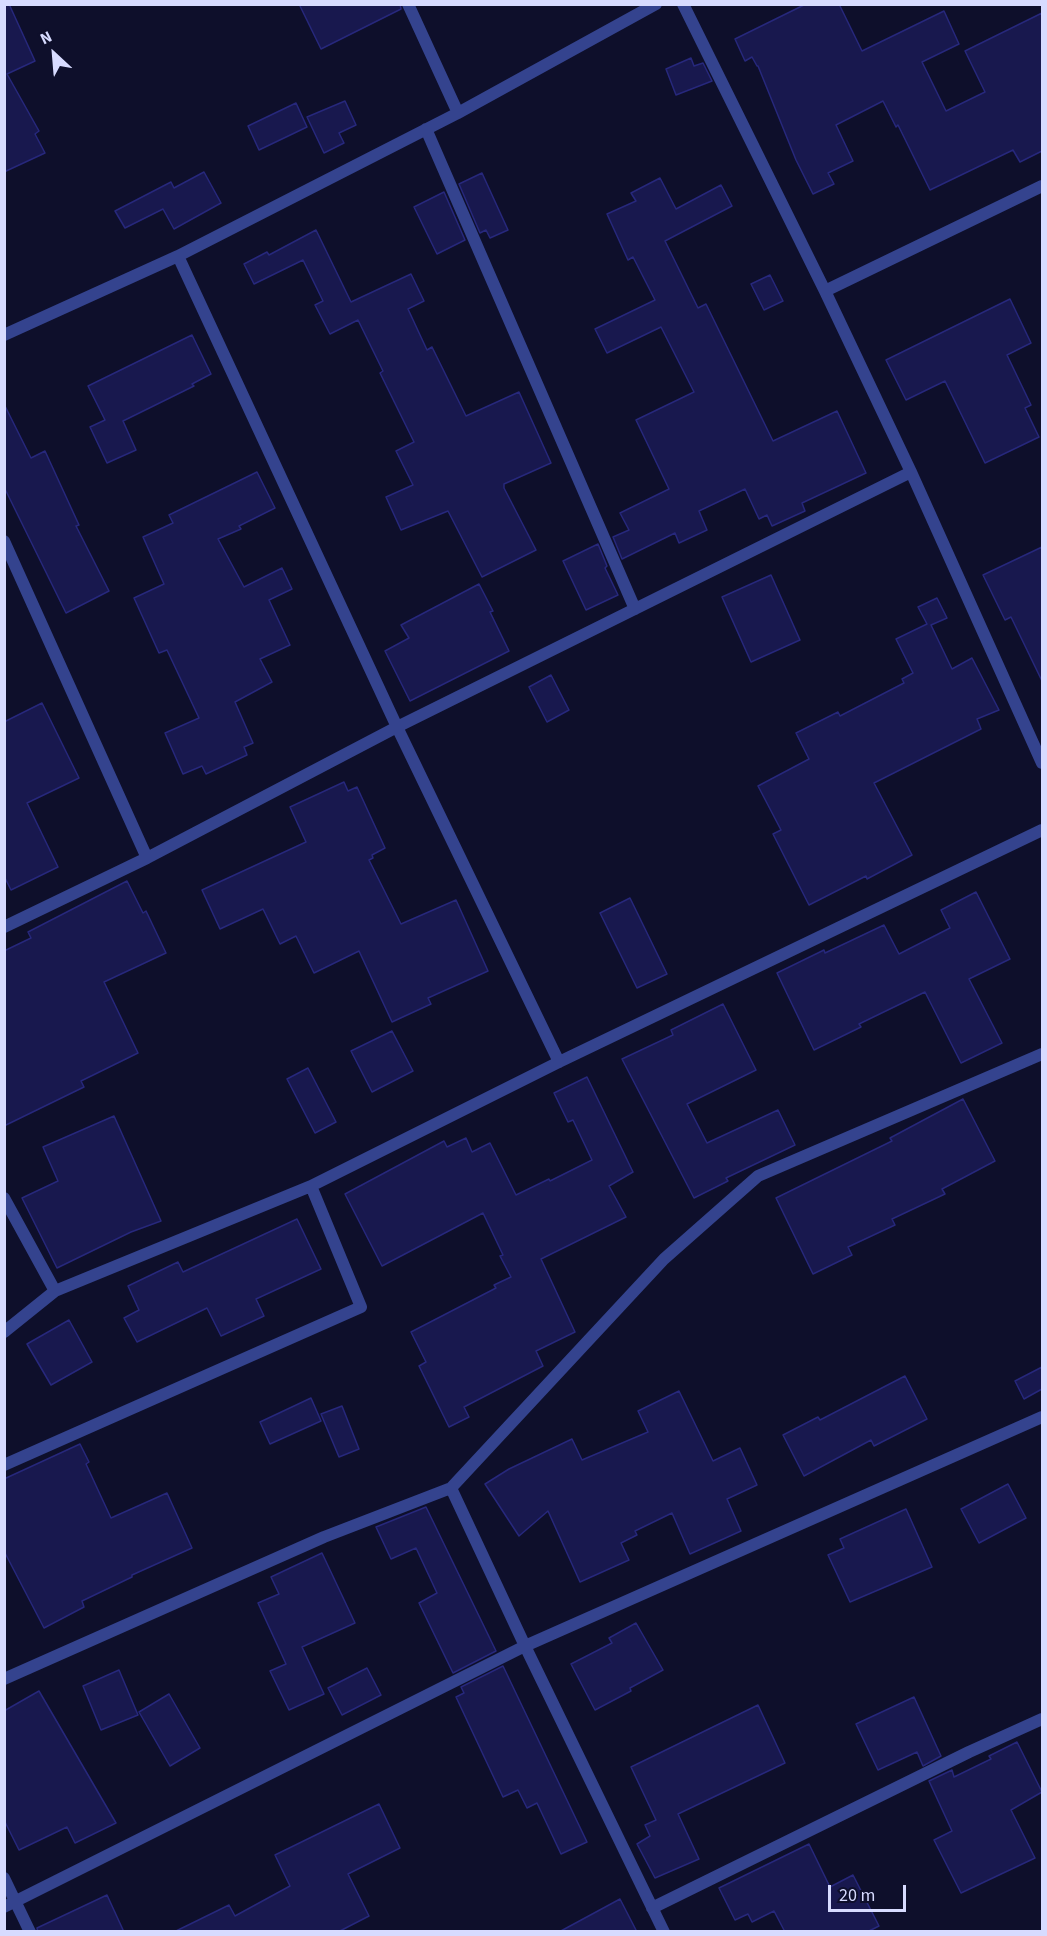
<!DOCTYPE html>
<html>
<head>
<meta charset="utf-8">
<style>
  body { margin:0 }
  #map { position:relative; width:1047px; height:1936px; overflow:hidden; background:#0e0f2b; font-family:"Source Sans 3",sans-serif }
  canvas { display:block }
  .frame { position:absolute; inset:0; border:6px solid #d7dbff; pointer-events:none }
  .north { position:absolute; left:24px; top:24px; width:60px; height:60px; -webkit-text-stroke:4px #0e0f2b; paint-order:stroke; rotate:334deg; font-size:16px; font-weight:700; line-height:24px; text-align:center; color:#d7dbff }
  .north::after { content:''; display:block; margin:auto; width:21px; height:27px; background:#d7dbff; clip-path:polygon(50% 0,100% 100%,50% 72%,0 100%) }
  .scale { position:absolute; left:828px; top:1885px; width:78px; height:27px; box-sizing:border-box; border:3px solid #d7dbff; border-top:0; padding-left:8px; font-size:18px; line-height:21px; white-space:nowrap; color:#d7dbff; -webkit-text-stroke:4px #0e0f2b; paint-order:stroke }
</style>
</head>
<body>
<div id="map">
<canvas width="1047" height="1936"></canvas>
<div class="frame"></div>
<div class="north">N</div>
<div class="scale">20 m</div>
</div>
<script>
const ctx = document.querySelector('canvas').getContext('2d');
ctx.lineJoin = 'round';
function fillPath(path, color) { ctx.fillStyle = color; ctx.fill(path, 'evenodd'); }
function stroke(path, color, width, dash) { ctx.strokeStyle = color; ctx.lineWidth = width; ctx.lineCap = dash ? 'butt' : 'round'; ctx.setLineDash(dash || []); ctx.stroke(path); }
const building = new Path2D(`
  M 4,4 L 9,4 L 35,61 L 7,74 L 39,131 L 35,134 L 45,153 L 4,172 Z
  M 299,4 L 400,4 L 401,9 L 321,49 Z
  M 806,4 L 839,4 L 862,51 L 944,11 L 959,44 L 922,62 L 946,111 L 985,92 L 965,51 L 1042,13 L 1042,151 L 1020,162 L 1013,150 L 930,190 L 898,125 L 896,127 L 883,101 L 836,125 L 853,161 L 828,173 L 834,184 L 813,194 L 796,160 L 758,66 L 757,66 L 752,57 L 745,61 L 735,39 Z
  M 691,58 L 694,66 L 703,63 L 712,81 L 676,95 L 666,69 Z
  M 345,101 L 356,125 L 339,133 L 344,143 L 324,153 L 307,117 Z
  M 296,103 L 307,127 L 259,150 L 248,126 Z
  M 204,172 L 221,203 L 174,229 L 163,209 L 125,228 L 115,211 L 171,182 L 174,188 Z
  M 482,173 L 508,230 L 490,238 L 486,230 L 480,233 L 459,184 Z
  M 660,178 L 676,209 L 721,185 L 732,206 L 665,241 L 698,308 L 706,304 L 773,441 L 837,411 L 866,473 L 802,503 L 805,511 L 772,526 L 767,515 L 759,519 L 745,489 L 699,511 L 707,530 L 679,543 L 675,533 L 622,559 L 613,537 L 629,530 L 620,513 L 669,489 L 636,420 L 694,392 L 661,327 L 607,353 L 595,329 L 655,300 L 633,257 L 628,260 L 607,214 L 636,201 L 631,193 Z
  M 444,192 L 465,240 L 437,254 L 414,207 Z
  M 316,230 L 351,302 L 411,274 L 424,301 L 408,309 L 427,350 L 432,347 L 466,416 L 519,392 L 551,463 L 504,484 L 504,488 L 536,550 L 482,577 L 448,511 L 401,530 L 386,497 L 413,485 L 396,451 L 414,442 L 380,373 L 383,371 L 358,320 L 330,334 L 315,305 L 323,301 L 303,260 L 254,284 L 244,264 L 267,252 L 269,255 Z
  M 770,275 L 783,301 L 764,310 L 751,284 Z
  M 1010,299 L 1031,343 L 1007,355 L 1031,405 L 1025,408 L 1039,437 L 985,463 L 945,381 L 906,400 L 886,360 Z
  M 192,335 L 211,374 L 192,384 L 194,386 L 123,421 L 136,450 L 107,463 L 90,427 L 105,420 L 88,386 Z
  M 4,404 L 31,458 L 45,451 L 79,525 L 76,526 L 109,591 L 66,613 L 4,487 Z
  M 257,472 L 275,508 L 239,526 L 241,529 L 218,539 L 244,587 L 282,568 L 292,589 L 269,600 L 290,645 L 260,659 L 272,682 L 235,702 L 253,743 L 244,747 L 247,755 L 206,774 L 202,766 L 183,774 L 165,733 L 199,718 L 167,650 L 159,653 L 134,598 L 164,584 L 143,537 L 173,523 L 169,515 Z
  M 598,544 L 607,566 L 605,568 L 618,595 L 586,610 L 563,561 Z
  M 1042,547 L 1042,681 L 1011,617 L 1005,620 L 983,575 Z
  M 771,575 L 800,640 L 751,662 L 722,597 Z
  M 479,584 L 493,611 L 490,612 L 509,651 L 410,701 L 385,651 L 409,638 L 401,625 Z
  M 937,598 L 947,618 L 931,625 L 952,669 L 972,658 L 999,710 L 977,719 L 981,729 L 874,783 L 912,855 L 867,879 L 866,876 L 809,905 L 773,834 L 781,830 L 758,786 L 809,759 L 796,733 L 838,712 L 840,716 L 904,683 L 902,679 L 913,673 L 896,639 L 927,624 L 918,607 Z
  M 551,675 L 569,710 L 547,722 L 529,687 Z
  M 42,703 L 79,778 L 27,803 L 58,867 L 11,890 L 4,876 L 4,722 Z
  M 344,782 L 348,791 L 357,787 L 385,848 L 372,855 L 373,858 L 369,860 L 401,924 L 456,900 L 488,971 L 428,998 L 431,1004 L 392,1022 L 359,951 L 314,973 L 296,936 L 280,944 L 263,909 L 220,929 L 202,890 L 306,842 L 290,807 Z
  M 127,881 L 143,913 L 146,911 L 166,953 L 104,982 L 138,1053 L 81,1081 L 84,1087 L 4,1126 L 4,951 L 31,938 L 28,932 Z
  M 976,892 L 1010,959 L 969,979 L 1002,1043 L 961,1063 L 925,992 L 859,1024 L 861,1027 L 814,1050 L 777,973 L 824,950 L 825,953 L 884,925 L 899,954 L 950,928 L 941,910 Z
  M 630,898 L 667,974 L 637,988 L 600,913 Z
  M 723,1004 L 756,1070 L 687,1104 L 707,1143 L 778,1110 L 795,1145 L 726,1178 L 728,1181 L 694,1198 L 622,1059 L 673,1035 L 671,1030 Z
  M 392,1031 L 413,1071 L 372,1092 L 351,1051 Z
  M 308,1068 L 336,1122 L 315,1133 L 287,1079 Z
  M 587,1077 L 633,1172 L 609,1186 L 626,1217 L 541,1259 L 575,1332 L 536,1351 L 543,1366 L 464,1407 L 469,1417 L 449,1427 L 419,1366 L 426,1362 L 411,1332 L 496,1288 L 494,1285 L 511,1277 L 500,1256 L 503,1255 L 483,1213 L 382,1266 L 345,1194 L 444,1141 L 447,1147 L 466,1138 L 472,1152 L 490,1143 L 516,1195 L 549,1179 L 550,1181 L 592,1160 L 573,1120 L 568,1122 L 554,1093 Z
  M 963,1099 L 995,1161 L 942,1189 L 945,1194 L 892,1219 L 895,1225 L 848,1247 L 852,1255 L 813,1274 L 776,1198 L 892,1141 L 890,1138 Z
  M 114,1116 L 161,1221 L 131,1232 L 57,1268 L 22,1198 L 58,1181 L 43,1147 Z
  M 297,1219 L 321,1269 L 256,1299 L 264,1316 L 221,1336 L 207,1308 L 137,1342 L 124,1318 L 139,1310 L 128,1286 L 178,1262 L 183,1272 Z
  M 69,1320 L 92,1362 L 51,1385 L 27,1344 Z
  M 1042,1367 L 1042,1389 L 1024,1399 L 1015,1381 Z
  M 905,1376 L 927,1419 L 874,1446 L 871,1440 L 804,1476 L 783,1435 L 818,1417 L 820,1420 Z
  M 679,1391 L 713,1461 L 740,1448 L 757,1485 L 727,1499 L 741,1531 L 690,1554 L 672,1513 L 635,1531 L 637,1535 L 621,1543 L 629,1560 L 580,1582 L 548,1511 L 519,1536 L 485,1484 L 509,1469 L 572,1439 L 582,1460 L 648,1432 L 638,1411 Z
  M 311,1398 L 321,1421 L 270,1444 L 260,1422 Z
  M 342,1406 L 359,1449 L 339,1457 L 321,1414 Z
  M 80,1444 L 89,1462 L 86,1464 L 111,1518 L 167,1493 L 192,1548 L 132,1575 L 132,1577 L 82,1601 L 84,1607 L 44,1628 L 4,1551 L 4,1479 Z
  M 1008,1484 L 1026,1518 L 979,1543 L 961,1509 Z
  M 426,1507 L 496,1651 L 453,1673 L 419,1603 L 437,1593 L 416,1548 L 391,1559 L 376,1527 Z
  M 906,1509 L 932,1567 L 850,1602 L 828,1555 L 844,1548 L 840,1539 Z
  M 322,1553 L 355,1623 L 302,1647 L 324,1694 L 289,1710 L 270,1671 L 286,1664 L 258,1603 L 279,1594 L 271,1577 Z
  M 636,1623 L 663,1670 L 630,1688 L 631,1691 L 595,1710 L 571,1664 L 612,1643 L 609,1638 Z
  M 503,1666 L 587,1842 L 561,1854 L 537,1803 L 527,1808 L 518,1790 L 503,1797 L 456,1697 L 464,1693 L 461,1687 Z
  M 367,1668 L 381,1695 L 342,1715 L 328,1688 Z
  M 119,1670 L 138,1715 L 101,1730 L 83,1686 Z
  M 39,1691 L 116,1823 L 75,1843 L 67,1827 L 19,1850 L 4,1820 L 4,1711 Z
  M 169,1694 L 200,1748 L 170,1766 L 139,1712 Z
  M 914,1697 L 941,1756 L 923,1766 L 917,1752 L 878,1770 L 856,1724 Z
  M 758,1705 L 785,1763 L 678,1814 L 699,1859 L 655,1878 L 637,1844 L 650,1836 L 645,1825 L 656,1820 L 631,1767 Z
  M 1017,1742 L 1042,1792 L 1011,1810 L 1035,1858 L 961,1893 L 934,1840 L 952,1831 L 929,1781 L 952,1770 L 954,1777 L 991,1759 L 989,1756 Z
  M 379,1804 L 400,1848 L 348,1874 L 369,1916 L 338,1932 L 174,1932 L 229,1905 L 235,1916 L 290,1886 L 275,1855 Z
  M 809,1844 L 830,1887 L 853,1875 L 879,1926 L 867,1932 L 785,1932 L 774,1911 L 752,1922 L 748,1914 L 735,1920 L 719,1888 Z
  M 107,1895 L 124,1932 L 38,1932 L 37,1928 Z
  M 620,1899 L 637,1932 L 559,1932 Z`);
fillPath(building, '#18184e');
stroke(building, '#27287c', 1.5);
stroke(new Path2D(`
  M 408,4 L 458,113
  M 683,4 L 825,291 L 911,472 L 1042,763
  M 426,129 L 635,609
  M 178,256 L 397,727 L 559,1062
  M 825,291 L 1042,186
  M 4,335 L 178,256 L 458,113 L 656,4
  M 4,541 L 147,858
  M 4,927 L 147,858 L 397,727 L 911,472
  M 4,1198 L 55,1291
  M 4,1332 L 55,1291 L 311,1186 L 559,1062 L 1042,830
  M 4,1465 L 361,1307 L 311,1186
  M 451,1488 L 525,1646 L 664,1932
  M 4,1679 L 324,1537 L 451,1488 L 664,1259 L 758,1176 L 1042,1054
  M 4,1878 L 30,1932
  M 4,1907 L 525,1646 L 1042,1417
  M 652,1908 L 969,1752 L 1042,1719`), '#34438e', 12);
</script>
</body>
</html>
